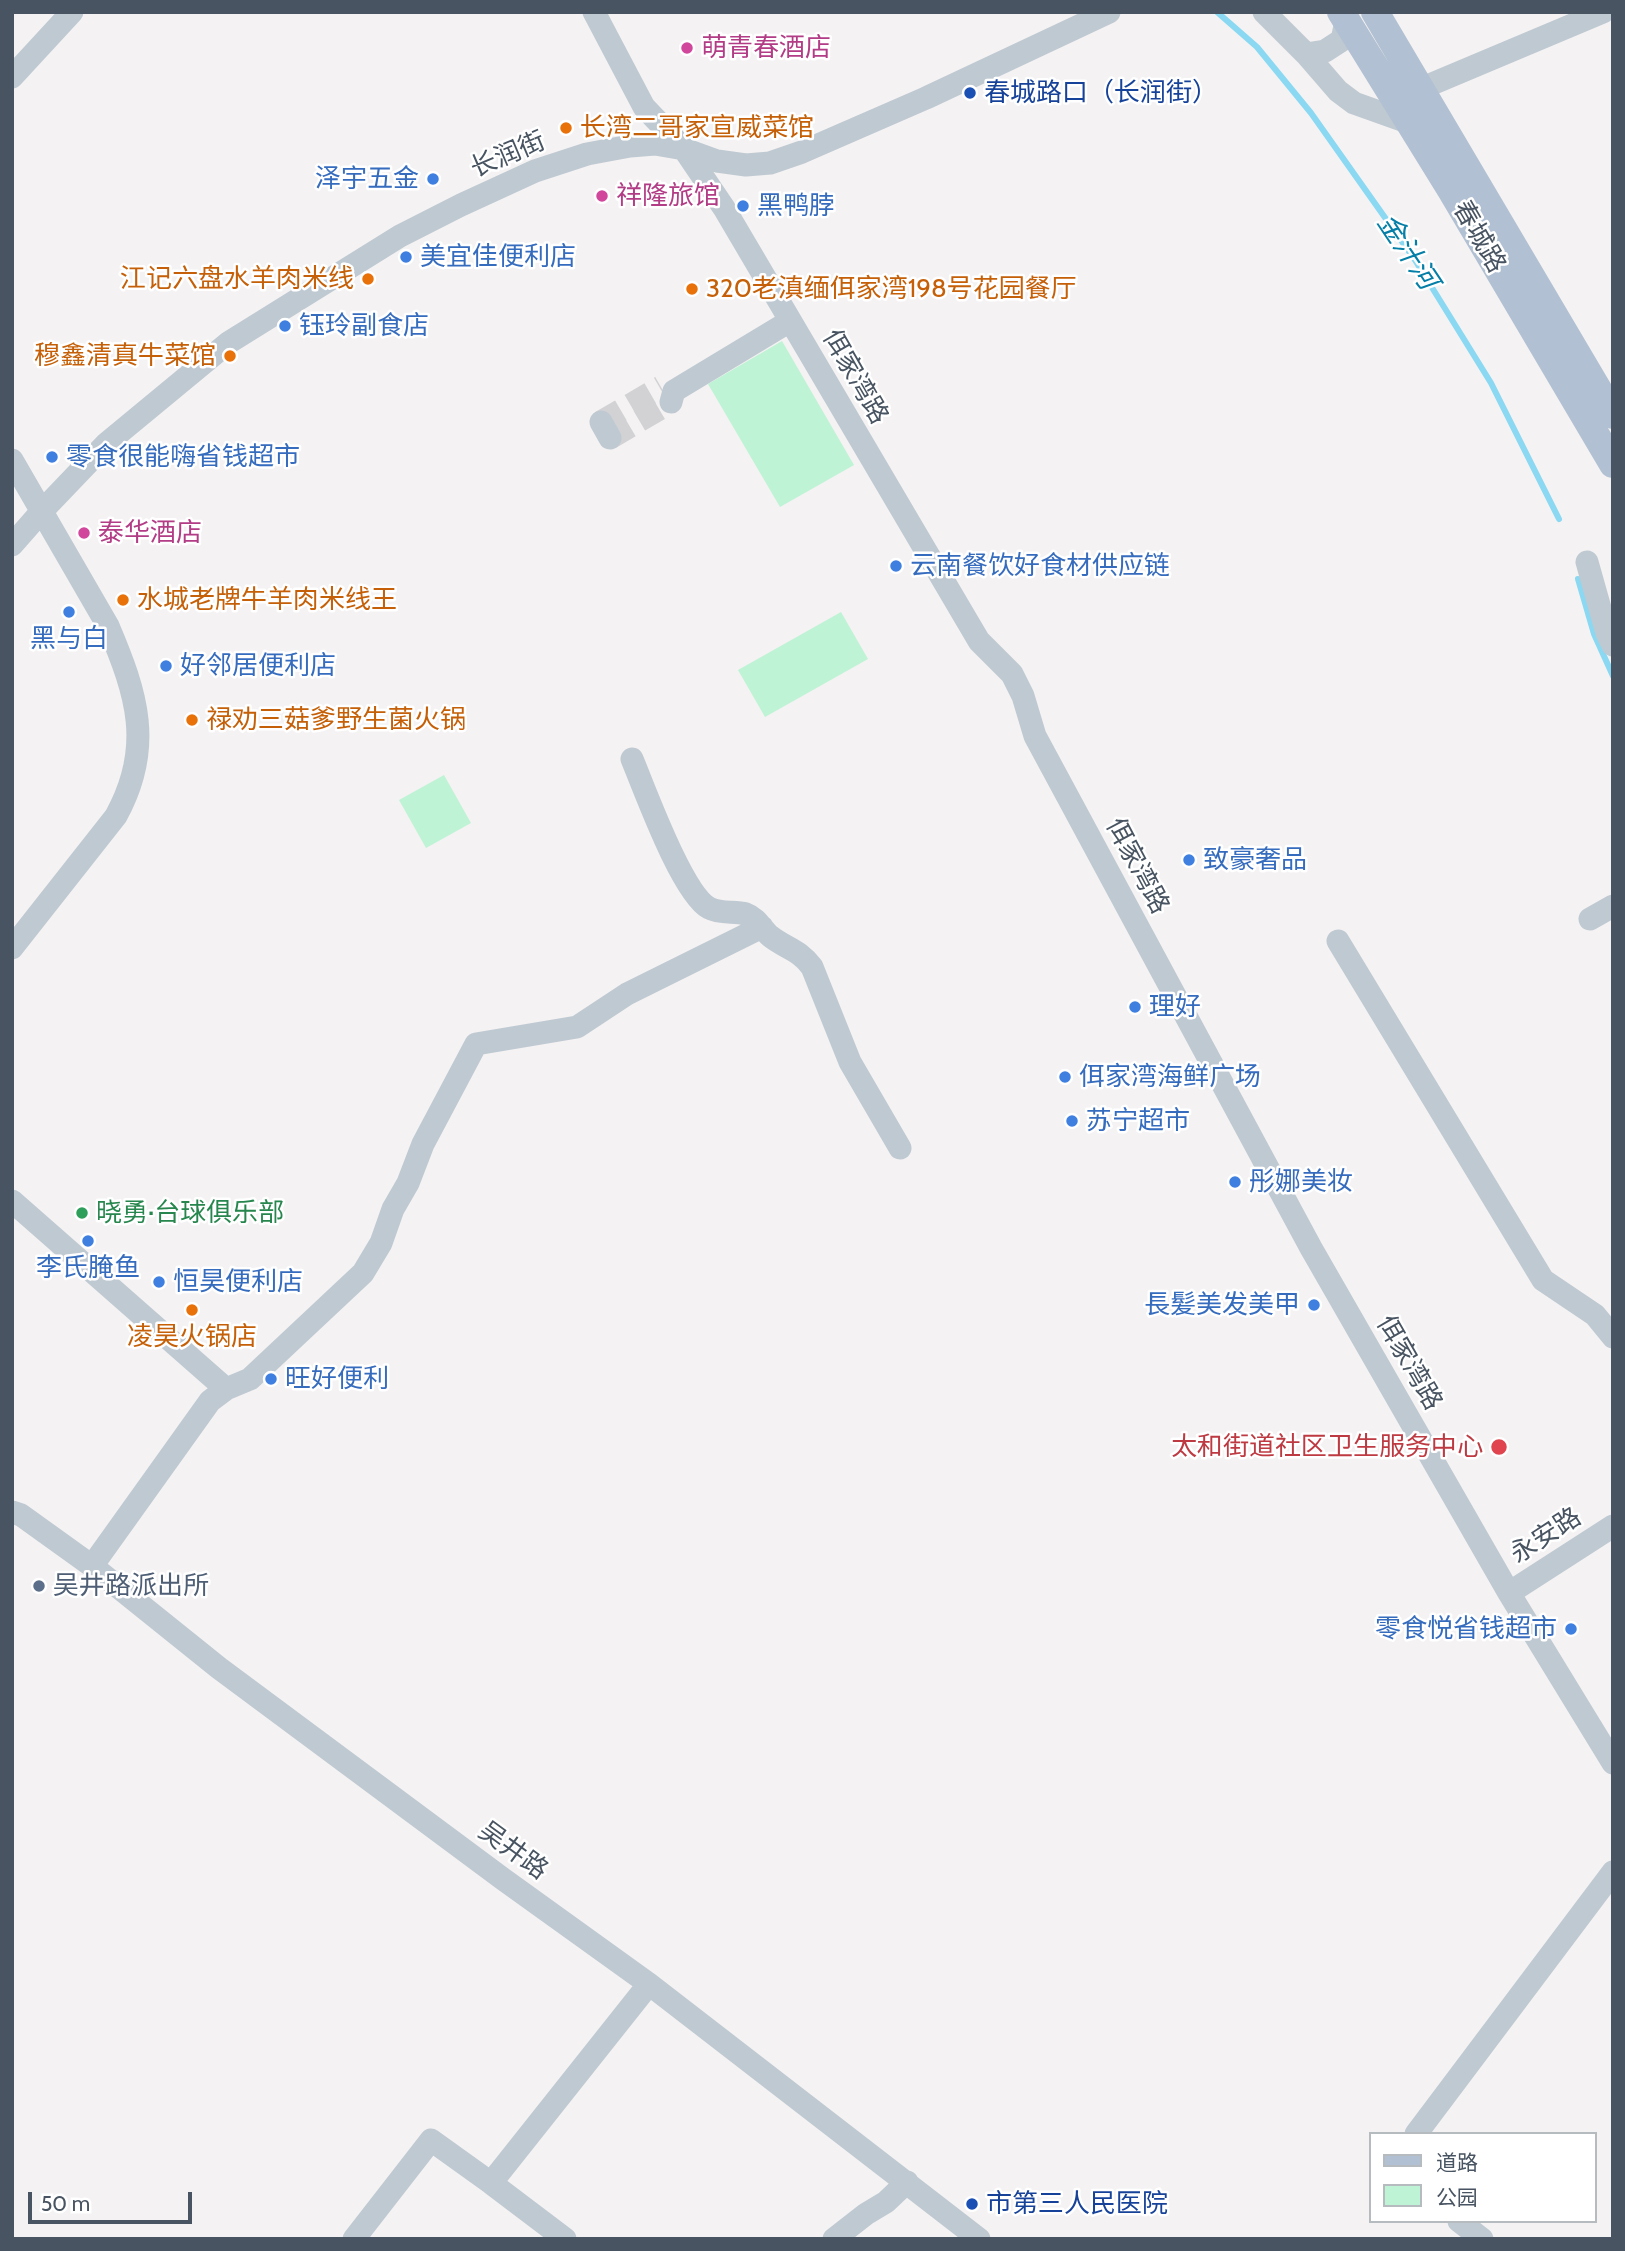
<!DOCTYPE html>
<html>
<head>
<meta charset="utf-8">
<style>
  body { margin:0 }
  #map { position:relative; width:1625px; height:2251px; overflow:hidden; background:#f4f2f2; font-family:Cabin,"Noto Sans SC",sans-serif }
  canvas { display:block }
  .frame { position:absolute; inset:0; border:14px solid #485461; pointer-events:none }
  .legend { position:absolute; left:1369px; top:2132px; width:228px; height:91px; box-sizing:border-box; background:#fff; border:2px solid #b6bbc0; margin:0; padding:9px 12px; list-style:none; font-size:21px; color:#485461 }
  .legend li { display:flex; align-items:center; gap:14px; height:35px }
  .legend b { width:35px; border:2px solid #b6bbc0 }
  .scale { position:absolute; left:28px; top:2192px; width:164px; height:32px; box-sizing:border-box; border:4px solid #485461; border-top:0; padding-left:9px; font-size:21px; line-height:24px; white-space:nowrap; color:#485461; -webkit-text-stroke:5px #fff; paint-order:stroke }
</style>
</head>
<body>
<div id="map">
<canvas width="1625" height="2251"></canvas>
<div class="frame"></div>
<ul class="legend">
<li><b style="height:9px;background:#b1c0d2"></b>道路</li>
<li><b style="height:19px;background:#bff3d5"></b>公园</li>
</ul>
<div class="scale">50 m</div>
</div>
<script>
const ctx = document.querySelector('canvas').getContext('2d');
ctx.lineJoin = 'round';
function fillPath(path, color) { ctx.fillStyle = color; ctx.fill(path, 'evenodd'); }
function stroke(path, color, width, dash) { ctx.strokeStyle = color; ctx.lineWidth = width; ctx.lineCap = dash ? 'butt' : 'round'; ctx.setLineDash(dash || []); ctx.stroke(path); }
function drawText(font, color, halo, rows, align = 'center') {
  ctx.font = font + ' Cabin,"Noto Sans SC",sans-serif'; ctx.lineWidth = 5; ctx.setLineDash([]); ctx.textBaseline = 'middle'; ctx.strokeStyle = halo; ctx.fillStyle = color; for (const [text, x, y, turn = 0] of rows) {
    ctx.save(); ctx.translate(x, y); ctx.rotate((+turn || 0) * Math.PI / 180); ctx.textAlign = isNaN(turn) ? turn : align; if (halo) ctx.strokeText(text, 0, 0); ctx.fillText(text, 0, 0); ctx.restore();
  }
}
fillPath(new Path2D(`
  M 782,341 L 854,465 L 780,507 L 708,384 Z
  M 841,612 L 868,659 L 765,717 L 738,670 Z
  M 444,775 L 471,823 L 426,848 L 399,800 Z`), '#bff3d5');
stroke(new Path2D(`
  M 1217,12 L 1257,47 L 1311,113 L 1415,260 L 1491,383 L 1559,519
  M 1578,579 L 1594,634 L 1613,676`), '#8ad8f2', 6);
stroke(new Path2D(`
  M 601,422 L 661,387
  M 610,438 L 671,402`), '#d2d2d5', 23, [23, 11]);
stroke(new Path2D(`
  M 594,12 L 644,107 L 684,149 L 724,208 L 979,641 L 1012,674 L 1023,696 L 1035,736 L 1311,1248 L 1509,1593 L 1613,1763
  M 1264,12 L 1306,54 L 1338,91 L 1354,103 L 1410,123
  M 1306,54 L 1325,51 L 1342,40 L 1346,21
  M 12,77 L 72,12
  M 1420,89 L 1603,12
  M 671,402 L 674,391 L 790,321
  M 601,422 L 610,438
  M 12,460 L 108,626 C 137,694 154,747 116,816 L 12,948
  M 12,545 L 41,512 L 107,443 L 228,343 L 400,236 L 461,205 L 535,171 L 587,154 L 630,146 L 655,144 L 684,149 L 717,161 L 746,165 L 770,163 L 802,152 L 926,98 L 1109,12
  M 1587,562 L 1607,633 L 1613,645
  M 632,759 C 645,790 682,893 709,908 C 720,914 734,911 746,914 C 757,918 761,928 770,936 C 785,948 800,950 812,967 L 850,1062 L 900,1148
  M 1590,919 L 1613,906
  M 1338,941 L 1543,1280 L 1595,1315 L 1613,1337
  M 12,1201 L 226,1389
  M 12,1512 L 21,1515 L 92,1566 L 219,1668 L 503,1879 L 649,1984 L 979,2239
  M 92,1566 L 210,1401 L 226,1389 L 250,1379 L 363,1273 L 381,1243 L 393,1209 L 408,1183 L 423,1144 L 476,1044 L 577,1027 L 627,994 L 762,927
  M 1509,1593 L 1613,1526
  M 1416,2134 L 1613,1872
  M 491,2183 L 565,2239
  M 1459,2221 L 1482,2239
  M 354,2239 L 431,2140 L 491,2183 L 649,1984
  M 834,2239 L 866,2214 L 886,2202 L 907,2182`), '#bfc9d2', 23);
stroke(new Path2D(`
  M 1341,12 L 1451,190 L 1613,464
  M 1375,12 L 1613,415`), '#b1c0d2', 28);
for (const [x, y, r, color] of [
  [687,48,7,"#d1479c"],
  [970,93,7,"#1a4fb4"],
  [566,128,7,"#e8710a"],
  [433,179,7,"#3f7fe0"],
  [602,196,7,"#d1479c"],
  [743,206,7,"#3f7fe0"],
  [406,257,7,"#3f7fe0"],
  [368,279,7,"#e8710a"],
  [692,289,7,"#e8710a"],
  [285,326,7,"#3f7fe0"],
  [230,356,7,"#e8710a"],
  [52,457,7,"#3f7fe0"],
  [84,533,7,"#d1479c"],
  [896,566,7,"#3f7fe0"],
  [123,600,7,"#e8710a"],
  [69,612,7,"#3f7fe0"],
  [166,666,7,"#3f7fe0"],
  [192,720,7,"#e8710a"],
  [1189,860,7,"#3f7fe0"],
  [1135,1007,7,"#3f7fe0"],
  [1065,1077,7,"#3f7fe0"],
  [1072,1121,7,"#3f7fe0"],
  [1235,1182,7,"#3f7fe0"],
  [82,1213,7,"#2e9e5b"],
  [88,1241,7,"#3f7fe0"],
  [159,1282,7,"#3f7fe0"],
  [1314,1305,7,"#3f7fe0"],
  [192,1310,7,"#e8710a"],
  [271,1379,7,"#3f7fe0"],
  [1499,1447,9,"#e0444e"],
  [39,1586,7,"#5c6f8a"],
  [1571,1629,7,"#3f7fe0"],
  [972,2204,7,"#1a4fb4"]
]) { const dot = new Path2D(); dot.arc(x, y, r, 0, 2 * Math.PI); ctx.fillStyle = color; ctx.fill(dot); stroke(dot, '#fff', 2.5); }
drawText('26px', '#b23c85', '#fff', [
  ["萌青春酒店",701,48],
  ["祥隆旅馆",616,196],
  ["泰华酒店",98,533]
], 'left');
drawText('26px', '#164399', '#fff', [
  ["春城路口（长润街）",984,93],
  ["市第三人民医院",986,2204]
], 'left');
drawText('26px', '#c56008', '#fff', [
  ["长湾二哥家宣威菜馆",580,128],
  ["江记六盘水羊肉米线",354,279,"right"],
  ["320老滇缅佴家湾198号花园餐厅",706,289],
  ["穆鑫清真牛菜馆",216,356,"right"],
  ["水城老牌牛羊肉米线王",137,600],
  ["禄劝三菇爹野生菌火锅",206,720],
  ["凌昊火锅店",192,1337,"center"]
], 'left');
drawText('26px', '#485461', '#fff', [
  ["长润街",508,155,-23],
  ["春城路",1479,237,60],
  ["佴家湾路",855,377,60],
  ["佴家湾路",1137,866,62],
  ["佴家湾路",1409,1363,60],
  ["永安路",1546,1536,-33],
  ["吴井路",513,1851,36]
]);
drawText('26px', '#366cbe', '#fff', [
  ["泽宇五金",419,179,"right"],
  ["黑鸭脖",757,206],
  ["美宜佳便利店",420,257],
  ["钰玲副食店",299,326],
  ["零食很能嗨省钱超市",66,457],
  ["云南餐饮好食材供应链",910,566],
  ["黑与白",69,639,"center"],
  ["好邻居便利店",180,666],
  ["致豪奢品",1203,860],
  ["理好",1149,1007],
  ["佴家湾海鲜广场",1079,1077],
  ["苏宁超市",1086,1121],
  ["彤娜美妆",1249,1182],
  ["李氏腌鱼",88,1268,"center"],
  ["恒昊便利店",173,1282],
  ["長髪美发美甲",1300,1305,"right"],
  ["旺好便利",285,1379],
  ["零食悦省钱超市",1557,1629,"right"]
], 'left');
drawText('26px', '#27864d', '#fff', [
  ["晓勇·台球俱乐部",96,1213]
], 'left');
drawText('26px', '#be3a42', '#fff', [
  ["太和街道社区卫生服务中心",1483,1447]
], 'right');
drawText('26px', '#4e5e75', '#fff', [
  ["吴井路派出所",53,1586]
], 'left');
drawText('italic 28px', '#057fa7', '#fff', [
  ["金汁河",1407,252,56]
]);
</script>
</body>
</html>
